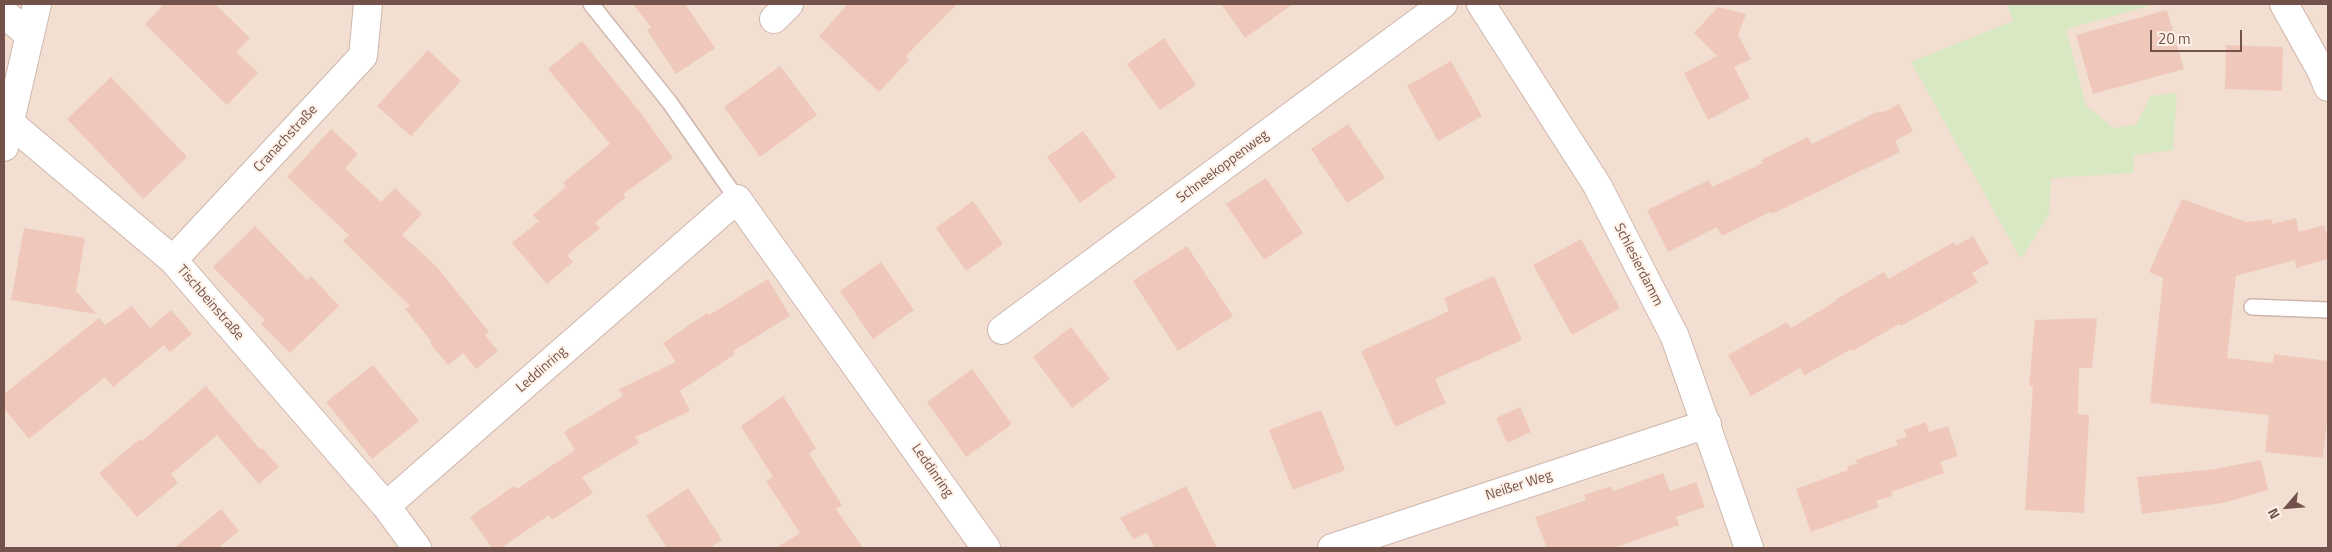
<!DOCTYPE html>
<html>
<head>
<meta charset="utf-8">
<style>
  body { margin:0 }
  #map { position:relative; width:2332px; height:552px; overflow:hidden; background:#fbeee2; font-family:"Titillium Web",sans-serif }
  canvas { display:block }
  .frame { position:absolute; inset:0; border:5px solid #72524a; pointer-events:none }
  .north { position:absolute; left:2262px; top:482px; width:50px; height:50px; -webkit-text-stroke:4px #fef2e8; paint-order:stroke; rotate:243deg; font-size:14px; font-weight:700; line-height:20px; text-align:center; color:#72524a }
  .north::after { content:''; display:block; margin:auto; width:18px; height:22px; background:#72524a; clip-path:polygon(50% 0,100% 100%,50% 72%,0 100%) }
  .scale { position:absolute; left:2150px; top:30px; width:92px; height:22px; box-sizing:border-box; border:2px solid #72524a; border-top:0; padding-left:6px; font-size:15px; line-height:18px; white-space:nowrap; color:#72524a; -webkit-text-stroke:4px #fef2e8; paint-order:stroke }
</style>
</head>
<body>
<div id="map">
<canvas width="2332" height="552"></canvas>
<div class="frame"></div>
<div class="north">N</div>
<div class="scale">20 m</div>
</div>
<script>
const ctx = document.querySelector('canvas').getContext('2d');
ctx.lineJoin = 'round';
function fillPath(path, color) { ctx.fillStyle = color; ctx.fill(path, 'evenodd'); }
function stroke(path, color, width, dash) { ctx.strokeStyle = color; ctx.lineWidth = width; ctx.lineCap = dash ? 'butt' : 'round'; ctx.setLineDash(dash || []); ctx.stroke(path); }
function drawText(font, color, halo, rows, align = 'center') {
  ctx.font = font + ' "Titillium Web",sans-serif'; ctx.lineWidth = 4; ctx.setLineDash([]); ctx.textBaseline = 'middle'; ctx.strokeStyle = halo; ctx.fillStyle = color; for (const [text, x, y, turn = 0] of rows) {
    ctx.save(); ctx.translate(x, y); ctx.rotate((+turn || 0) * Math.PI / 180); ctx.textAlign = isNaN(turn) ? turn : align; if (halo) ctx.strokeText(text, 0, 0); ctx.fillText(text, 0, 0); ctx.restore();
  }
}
fillPath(new Path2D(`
  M 4,4 L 2328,4 L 2328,548 L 4,548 Z`), '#f2dfd1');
fillPath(new Path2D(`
  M 2007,4 L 2156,4 L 2066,29 L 2086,106 L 2114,128 L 2136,125 L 2151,96 L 2177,93 L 2173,150 L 2134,155 L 2134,173 L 2051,178 L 2049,214 L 2021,259 L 1911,62 L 2013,21 Z`), '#d7e8c2');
fillPath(new Path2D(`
  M 164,4 L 215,4 L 250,38 L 236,52 L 258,73 L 227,105 L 145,24 Z
  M 633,4 L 685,4 L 715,48 L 676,74 L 647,30 L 651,27 Z
  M 848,4 L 957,4 L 906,56 L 909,60 L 879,92 L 819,36 Z
  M 1221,4 L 1293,4 L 1245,38 Z
  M 1718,7 L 1746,14 L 1738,35 L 1751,59 L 1734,67 L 1750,98 L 1708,120 L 1684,73 L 1717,56 L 1694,33 Z
  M 2167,10 L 2184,69 L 2093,94 L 2076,35 Z
  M 1164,38 L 1196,85 L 1160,110 L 1127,64 Z
  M 582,41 L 643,116 L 673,158 L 623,194 L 626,197 L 595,223 L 600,228 L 567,255 L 573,262 L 547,284 L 512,243 L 539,221 L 533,215 L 566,187 L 563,183 L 610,144 L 548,69 Z
  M 2226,45 L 2283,47 L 2282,91 L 2225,89 Z
  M 428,50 L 461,81 L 411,136 L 377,106 Z
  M 1451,61 L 1482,116 L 1438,141 L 1407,86 Z
  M 780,66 L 817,115 L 760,157 L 724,107 Z
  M 111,77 L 187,157 L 143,199 L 67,119 Z
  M 1899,104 L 1913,131 L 1895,141 L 1900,152 L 1772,214 L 1770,212 L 1722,236 L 1717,227 L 1668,252 L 1647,210 L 1709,180 L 1712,187 L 1763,163 L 1761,160 L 1808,137 L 1812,144 L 1879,111 L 1881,113 Z
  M 1348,124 L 1385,178 L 1347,203 L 1311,149 Z
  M 331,129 L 358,154 L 345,168 L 381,202 L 395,188 L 422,214 L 402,235 L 436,266 L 489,332 L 485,335 L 498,351 L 476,369 L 463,353 L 448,365 L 430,343 L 432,342 L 405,309 L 410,306 L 343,241 L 349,235 L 287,177 Z
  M 1083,131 L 1116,177 L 1080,203 L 1047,157 Z
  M 1266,178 L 1303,233 L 1264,260 L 1226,204 Z
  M 2182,199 L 2246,222 L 2271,219 L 2273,224 L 2296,218 L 2299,232 L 2324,225 L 2328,239 L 2328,259 L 2296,268 L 2295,260 L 2236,276 L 2227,358 L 2273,363 L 2274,354 L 2328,361 L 2328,412 L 2323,458 L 2265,452 L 2269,415 L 2150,403 L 2163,278 L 2149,272 Z
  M 973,201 L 1003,244 L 966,271 L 936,228 Z
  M 255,226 L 307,280 L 311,276 L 339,306 L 290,353 L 261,324 L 265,320 L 213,267 Z
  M 24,228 L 85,238 L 76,291 L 96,314 L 11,300 Z
  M 1973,236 L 1989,263 L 1972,273 L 1978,283 L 1901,326 L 1899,324 L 1852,351 L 1851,349 L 1804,376 L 1800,368 L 1751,396 L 1728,355 L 1787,322 L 1791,328 L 1836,301 L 1835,300 L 1884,272 L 1888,279 L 1954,242 L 1956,246 Z
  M 1581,239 L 1620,308 L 1572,335 L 1533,265 Z
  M 1187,246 L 1233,316 L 1178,351 L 1133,281 Z
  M 881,262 L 914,310 L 873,339 L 840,291 Z
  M 1494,276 L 1522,340 L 1435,379 L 1446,403 L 1395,427 L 1361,351 L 1449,311 L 1444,298 Z
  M 768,279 L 790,316 L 733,351 L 735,354 L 680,391 L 690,411 L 635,437 L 639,443 L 582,477 L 593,493 L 552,520 L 549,515 L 501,548 L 492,548 L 470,517 L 514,486 L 517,489 L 575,450 L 564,432 L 623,396 L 619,389 L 676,362 L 663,343 L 707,313 L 709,315 Z
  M 132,306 L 150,328 L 171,310 L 192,334 L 170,352 L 164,345 L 113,387 L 105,377 L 29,439 L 4,408 L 4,394 L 99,318 L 105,325 Z
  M 2097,318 L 2092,368 L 2079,368 L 2078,414 L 2089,415 L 2084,513 L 2025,510 L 2033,386 L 2029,386 L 2035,320 Z
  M 1071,327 L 1110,379 L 1072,408 L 1033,357 Z
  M 373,365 L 419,421 L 372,459 L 326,402 Z
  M 972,369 L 1012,424 L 966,457 L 927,402 Z
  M 206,386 L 260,449 L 262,448 L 279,467 L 259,484 L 217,435 L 171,474 L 178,483 L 137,517 L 99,473 L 140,439 L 142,441 Z
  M 783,396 L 816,448 L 809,454 L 842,505 L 836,509 L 863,548 L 776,548 L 800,533 L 766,481 L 773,477 L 741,426 Z
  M 1520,407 L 1531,432 L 1507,443 L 1496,418 Z
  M 1321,410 L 1345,470 L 1293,490 L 1269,430 Z
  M 1926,422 L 1929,432 L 1948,426 L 1958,456 L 1940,462 L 1944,473 L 1891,492 L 1892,496 L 1876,501 L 1879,507 L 1811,532 L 1796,489 L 1848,470 L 1847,467 L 1857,463 L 1856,460 L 1898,445 L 1896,440 L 1907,437 L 1904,430 Z
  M 2261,460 L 2268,490 L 2223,503 L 2142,514 L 2137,477 L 2215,469 Z
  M 1663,473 L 1670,491 L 1696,482 L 1705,507 L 1676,517 L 1679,525 L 1613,548 L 1547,548 L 1535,517 L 1586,500 L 1584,495 L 1611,486 L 1613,491 Z
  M 1186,486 L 1217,548 L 1155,548 L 1147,533 L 1133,539 L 1120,518 Z
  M 688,488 L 722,540 L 709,548 L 667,548 L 646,516 Z
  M 221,509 L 239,531 L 218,548 L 174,548 Z`), '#efc8bb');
const lane = new Path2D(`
  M 591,4 L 670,103 L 737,199
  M 2252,307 L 2328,310`);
const street = new Path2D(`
  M 1481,4 L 1597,185 L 1675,337 L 1749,548
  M 4,13 L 29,35
  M 774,19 L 789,4
  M 10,123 L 173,260 L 386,506
  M 4,147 L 37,4
  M 173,260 L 363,56 L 368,4
  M 1002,330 L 1443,4
  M 417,548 L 386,506 L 737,199 L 986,548
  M 1332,548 L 1707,424`);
const secondary = new Path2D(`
  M 2284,4 L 2322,72 L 2328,87`);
stroke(lane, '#ceb6ad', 18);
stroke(street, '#ceb6ad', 30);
stroke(secondary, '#d1b5aa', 30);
stroke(lane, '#fff', 15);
stroke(street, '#fff', 28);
stroke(secondary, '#fff', 28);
drawText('14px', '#72524a', '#fef2e8', [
  ["Cranachstraße",286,139,-47],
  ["Schneekoppenweg",1223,167,-37],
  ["Schlesierdamm",1638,265,63],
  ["Tischbeinstraße",210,303,49],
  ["Leddinring",542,370,-41],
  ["Leddinring",932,471,55],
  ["Neißer Weg",1519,486,-18]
]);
</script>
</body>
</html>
